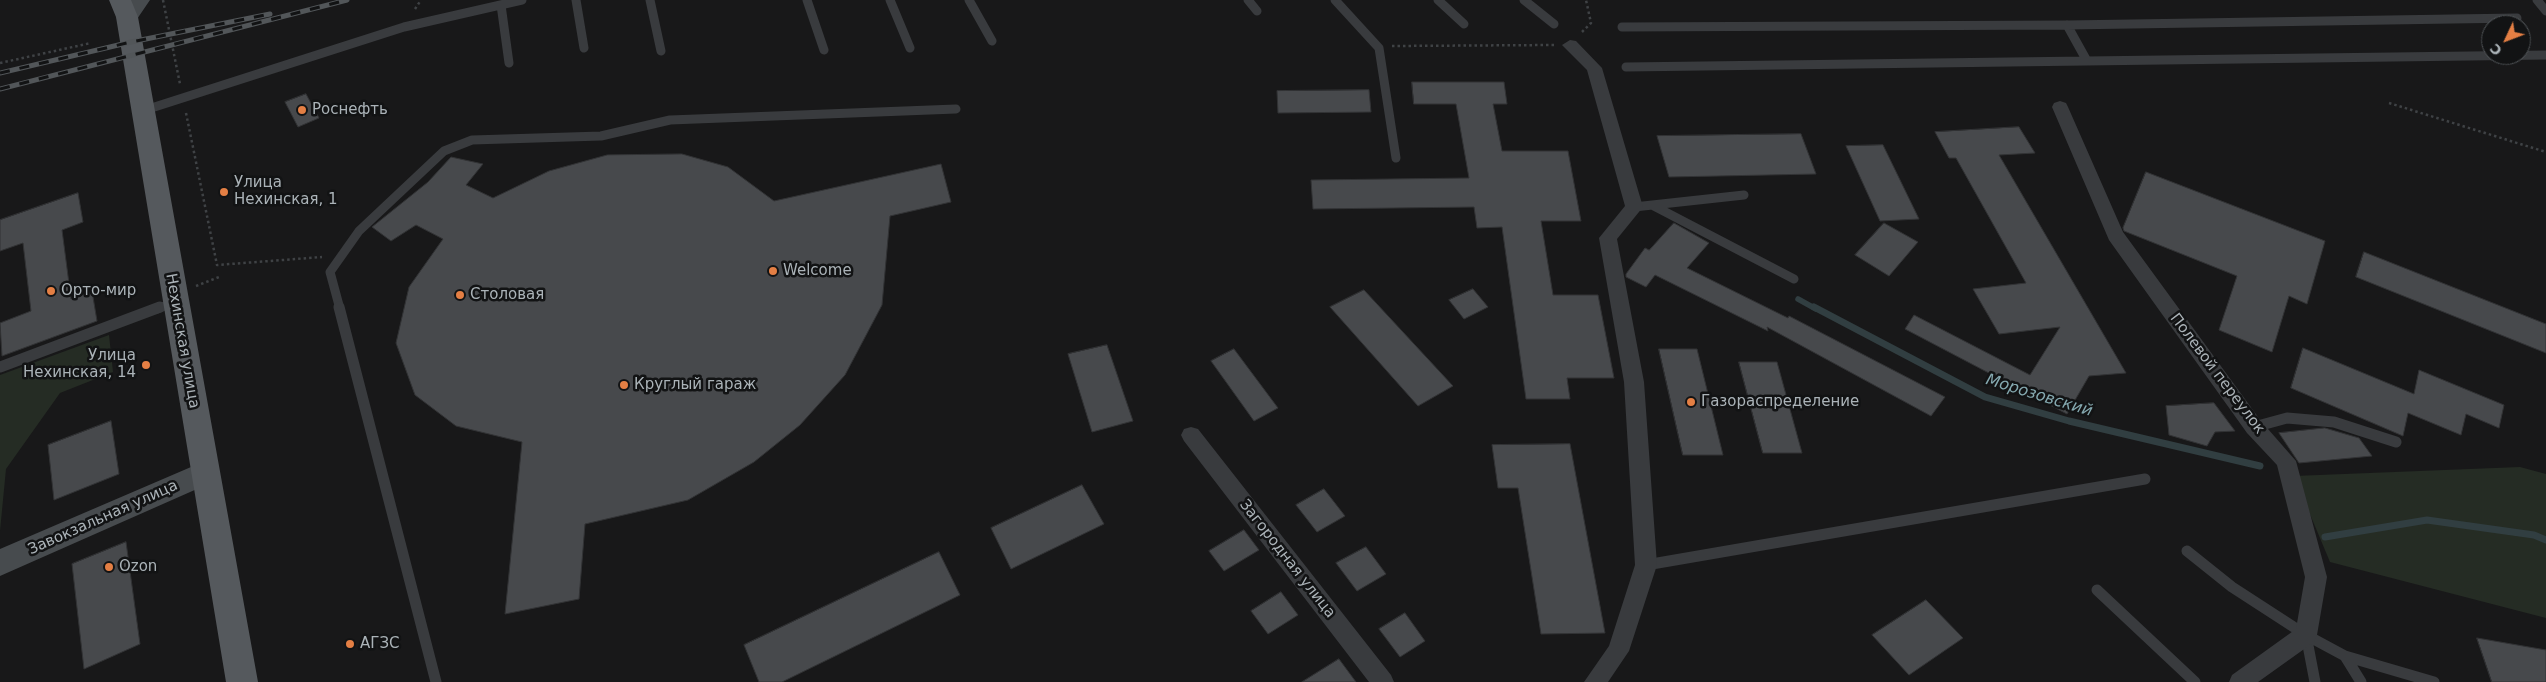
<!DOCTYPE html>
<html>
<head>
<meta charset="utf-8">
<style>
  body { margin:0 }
  #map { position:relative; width:2546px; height:682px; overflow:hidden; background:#181819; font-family:"DejaVu Sans",sans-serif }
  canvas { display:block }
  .north { position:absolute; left:2481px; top:15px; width:50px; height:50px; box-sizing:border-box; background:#121314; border:1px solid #4f5356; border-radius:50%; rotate:227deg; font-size:14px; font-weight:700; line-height:20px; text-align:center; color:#abb3b8 }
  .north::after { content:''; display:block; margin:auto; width:18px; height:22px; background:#e47f44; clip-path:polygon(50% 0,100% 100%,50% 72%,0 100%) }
</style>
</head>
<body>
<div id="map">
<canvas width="2546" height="682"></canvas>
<div class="north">С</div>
</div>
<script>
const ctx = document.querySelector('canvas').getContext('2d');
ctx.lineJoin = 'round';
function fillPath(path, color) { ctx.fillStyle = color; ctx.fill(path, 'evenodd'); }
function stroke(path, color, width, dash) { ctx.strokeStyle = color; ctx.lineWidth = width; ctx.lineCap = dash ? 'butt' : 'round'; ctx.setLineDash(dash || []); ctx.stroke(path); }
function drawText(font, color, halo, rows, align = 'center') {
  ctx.font = font + ' "DejaVu Sans",sans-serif'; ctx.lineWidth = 5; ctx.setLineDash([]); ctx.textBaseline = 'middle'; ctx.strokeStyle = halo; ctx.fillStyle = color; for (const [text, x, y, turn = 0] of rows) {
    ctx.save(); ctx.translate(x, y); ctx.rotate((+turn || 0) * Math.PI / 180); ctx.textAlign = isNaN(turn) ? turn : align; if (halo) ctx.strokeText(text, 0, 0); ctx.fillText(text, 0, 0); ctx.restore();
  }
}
fillPath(new Path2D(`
  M 109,335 L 113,372 L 60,393 L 6,469 L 0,531 L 0,375 Z
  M 2520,467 L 2546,474 L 2546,618 L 2330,562 L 2294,476 Z`), '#252c24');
stroke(new Path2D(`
  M 1798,299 L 1816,309`), '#313e41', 5.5);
stroke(new Path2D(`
  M 1814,307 L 1985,397 L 2069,421 L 2260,466
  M 2325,537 L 2427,520 L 2534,535 L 2546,540`), '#313e41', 7);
const building = new Path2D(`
  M 1412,82 L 1504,82 L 1507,104 L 1493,104 L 1502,151 L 1568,151 L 1581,221 L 1541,221 L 1553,295 L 1598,295 L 1614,378 L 1567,378 L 1570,399 L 1526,399 L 1502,227 L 1477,228 L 1474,207 L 1313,209 L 1311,180 L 1469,178 L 1456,104 L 1414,104 Z
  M 1369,90 L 1371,112 L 1278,113 L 1277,91 Z
  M 306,94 L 319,118 L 298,127 L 285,102 Z
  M 2019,127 L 2035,153 L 1999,155 L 2126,373 L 2089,376 L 2067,414 L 1905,329 L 1914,315 L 2030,375 L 2060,327 L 1999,334 L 1973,289 L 2026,283 L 1956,158 L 1949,158 L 1935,132 Z
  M 1801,134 L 1816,174 L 1669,177 L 1657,136 Z
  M 1883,145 L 1919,219 L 1880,221 L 1846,146 Z
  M 682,154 L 728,167 L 774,201 L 941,164 L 951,202 L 890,216 L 882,305 L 845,375 L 800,425 L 754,462 L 688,500 L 585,524 L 579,599 L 505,614 L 522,442 L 456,426 L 415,395 L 396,343 L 409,287 L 443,239 L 416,225 L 391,241 L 372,227 L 428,182 L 451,157 L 483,164 L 466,185 L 493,198 L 549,171 L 607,155 Z
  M 2146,172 L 2325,241 L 2307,304 L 2289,296 L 2272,352 L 2219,330 L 2237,276 L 2124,231 L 2123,228 Z
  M 78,193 L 83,222 L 62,230 L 71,299 L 92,291 L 97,321 L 2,356 L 0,323 L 31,311 L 23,243 L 0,251 L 0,220 Z
  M 1674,223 L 1709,243 L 1687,268 L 1788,318 L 1789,316 L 1945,397 L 1931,416 L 1767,327 L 1768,331 L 1655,275 L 1646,287 L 1626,277 L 1626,274 L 1645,248 L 1649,250 Z
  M 1884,223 L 1918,242 L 1889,276 L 1855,255 Z
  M 2364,252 L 2546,324 L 2546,353 L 2356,277 Z
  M 1473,289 L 1488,307 L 1464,319 L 1449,300 Z
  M 1364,290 L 1453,386 L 1418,406 L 1330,307 Z
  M 1107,345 L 1133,421 L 1092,432 L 1068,354 Z
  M 2303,348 L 2414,394 L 2419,370 L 2504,405 L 2499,428 L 2466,414 L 2461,435 L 2408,413 L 2403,436 L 2291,388 Z
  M 1234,349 L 1278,408 L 1254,421 L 1211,361 Z
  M 1659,349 L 1697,349 L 1723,455 L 1683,455 Z
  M 1739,362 L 1777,362 L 1802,453 L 1763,453 Z
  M 2214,403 L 2235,431 L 2215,432 L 2207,446 L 2169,435 L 2166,406 Z
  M 111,421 L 119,474 L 54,500 L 48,445 Z
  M 2325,428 L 2359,438 L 2372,456 L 2299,463 L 2279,433 Z
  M 1570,444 L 1605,633 L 1541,634 L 1518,488 L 1498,488 L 1492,445 Z
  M 1082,485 L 1104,524 L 1011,569 L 991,528 Z
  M 1324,489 L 1345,516 L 1317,532 L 1296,505 Z
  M 1244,530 L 1259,550 L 1224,571 L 1209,551 Z
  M 126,542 L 140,644 L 84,669 L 72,564 Z
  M 1366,547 L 1386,574 L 1357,591 L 1336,563 Z
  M 939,552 L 960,595 L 782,682 L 759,682 L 744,645 Z
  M 1281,592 L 1298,615 L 1268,634 L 1251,611 Z
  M 1926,600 L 1963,638 L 1909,675 L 1872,635 Z
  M 1405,613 L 1425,641 L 1400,657 L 1379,629 Z
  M 2477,638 L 2546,650 L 2546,682 L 2492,682 Z
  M 1339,659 L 1356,682 L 1302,682 Z`);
fillPath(building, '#47494c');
stroke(building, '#323335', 1);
stroke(new Path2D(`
  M 163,0 L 180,84
  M 415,9 L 421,0
  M 1582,32 L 1591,23 L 1586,0
  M 1392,46 L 1554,45
  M 0,63 L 91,43
  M 2389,103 L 2546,152
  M 186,113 L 217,265 L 322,257
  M 196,286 L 219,277`), '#3f4245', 2.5, [2.5, 3]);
stroke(new Path2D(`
  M 576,0 L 584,48
  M 650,0 L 661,51
  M 807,0 L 824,50
  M 890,0 L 910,48
  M 969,0 L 992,41
  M 1248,0 L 1257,11
  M 1335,0 L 1379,48 L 1396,158
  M 1438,0 L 1464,24
  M 1524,0 L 1554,24
  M 2537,0 L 2546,11
  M 501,5 L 509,63
  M 2067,25 L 2087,61
  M 1622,27 L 2067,25 L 2517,18
  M 1626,67 L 2546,55
  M 142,111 L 404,27 L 522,0
  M 1652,205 L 1794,279
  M 1634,207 L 1744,195
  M 157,309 L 175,302
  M 340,309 L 330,272 L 359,231 L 444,151 L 472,140 L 601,136 L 670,120 L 956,109`), '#393b3e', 9);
stroke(new Path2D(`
  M 339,307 L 436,682
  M 0,367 L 160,307
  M 2254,427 L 2287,418 L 2334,422 L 2396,442
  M 2187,551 L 2232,587 L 2306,635 L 2345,656 L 2434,682
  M 1646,565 L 2145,479
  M 2097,590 L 2195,682
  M 2306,635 L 2315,682
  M 2345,656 L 2361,682`), '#393b3e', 11);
fillPath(new Path2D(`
  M 1570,40 L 1576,41 L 1602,68 L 1643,207 L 1617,239 L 1644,382 L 1657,565 L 1629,651 L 1608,682 L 1584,682 L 1609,646 L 1635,565 L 1624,382 L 1599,238 L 1625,206 L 1587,70 L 1562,45 Z
  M 2060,101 L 2066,103 L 2068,107 L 2123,232 L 2261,421 L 2296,461 L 2327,577 L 2317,635 L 2314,642 L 2258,682 L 2229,682 L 2232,675 L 2296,629 L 2305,577 L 2277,465 L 2247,433 L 2109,240 L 2052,107 L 2054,103 Z
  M 1191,427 L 1198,429 L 1391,675 L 1394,682 L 1369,682 L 1184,441 L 1181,435 L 1184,429 Z`), '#393b3e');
fillPath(new Path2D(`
  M 128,0 L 150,0 L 135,22 L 127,24 L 119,22 L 116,17 Z
  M 205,461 L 215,465 L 219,473 L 215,481 L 0,576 L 0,549 Z`), '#474b4e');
fillPath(new Path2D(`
  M 109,0 L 131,0 L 138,17 L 258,682 L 226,682 L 116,17 Z`), '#55595d');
const rail = new Path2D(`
  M 0,73 L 131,42 L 270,14
  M 0,89 L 347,0`);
stroke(rail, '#525659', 5);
stroke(rail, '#121314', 3, [10]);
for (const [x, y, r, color] of [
  [302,110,5,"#e47f44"],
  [224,192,5,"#e47f44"],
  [773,271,5,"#e47f44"],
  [51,291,5,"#e47f44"],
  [460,295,5,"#e47f44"],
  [146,365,5,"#e47f44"],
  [624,385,5,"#e47f44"],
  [1691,402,5,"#e47f44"],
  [109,567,5,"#e47f44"],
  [350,644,5,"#e47f44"]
]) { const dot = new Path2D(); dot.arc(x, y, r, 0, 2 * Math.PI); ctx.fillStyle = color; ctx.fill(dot); stroke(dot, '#121314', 2); }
drawText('15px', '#abb3b8', '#121314', [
  ["Роснефть",312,110],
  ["Улица",234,183],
  ["Нехинская, 1",234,200],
  ["Welcome",783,271],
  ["Орто-мир",61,291],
  ["Столовая",470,295],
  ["Улица",136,356,"right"],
  ["Нехинская, 14",136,373,"right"],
  ["Круглый гараж",634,385],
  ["Газораспределение",1701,402],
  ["Ozon",119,567],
  ["АГЗС",360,644]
], 'left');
drawText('15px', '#abb3b8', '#121314', [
  ["Нехинская улица",182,341,80],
  ["Полевой переулок",2217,374,53],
  ["Завокзальная улица",103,518,-24],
  ["Загородная улица",1287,559,52]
]);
drawText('italic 16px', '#85a9b0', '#121314', [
  ["Морозовский",2039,396,17]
]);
</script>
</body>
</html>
